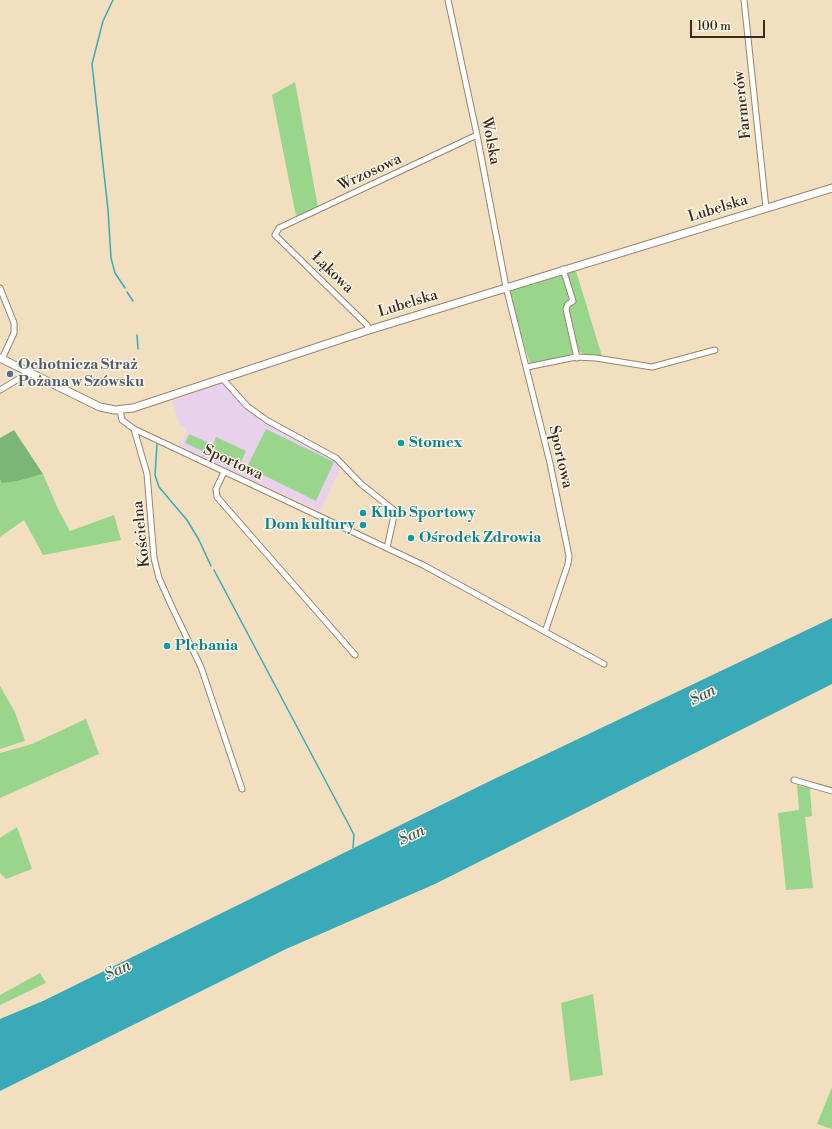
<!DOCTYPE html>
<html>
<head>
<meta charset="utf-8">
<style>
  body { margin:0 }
  #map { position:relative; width:832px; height:1129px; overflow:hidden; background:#f2dfc0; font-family:"Libre Bodoni",serif }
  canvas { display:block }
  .scale { position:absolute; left:690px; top:20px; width:75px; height:18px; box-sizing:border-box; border:2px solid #3b2a1e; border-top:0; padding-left:5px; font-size:12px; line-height:14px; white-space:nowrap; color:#3b2a1e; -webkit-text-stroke:3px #fcf5e5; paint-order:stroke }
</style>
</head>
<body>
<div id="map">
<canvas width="832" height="1129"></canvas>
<div class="scale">100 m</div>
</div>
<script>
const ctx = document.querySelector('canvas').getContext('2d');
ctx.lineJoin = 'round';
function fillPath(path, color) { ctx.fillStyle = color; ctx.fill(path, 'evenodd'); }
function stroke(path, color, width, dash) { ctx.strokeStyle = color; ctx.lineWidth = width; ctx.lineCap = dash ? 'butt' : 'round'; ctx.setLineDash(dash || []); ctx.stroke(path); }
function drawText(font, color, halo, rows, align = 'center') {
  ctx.font = font + ' "Libre Bodoni",serif'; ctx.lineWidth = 3; ctx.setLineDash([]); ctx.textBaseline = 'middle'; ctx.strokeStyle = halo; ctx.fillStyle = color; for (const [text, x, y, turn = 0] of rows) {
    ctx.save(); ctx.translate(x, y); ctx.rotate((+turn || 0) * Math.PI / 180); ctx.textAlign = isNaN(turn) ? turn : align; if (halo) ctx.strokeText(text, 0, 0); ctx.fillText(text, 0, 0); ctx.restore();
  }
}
fillPath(new Path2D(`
  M 222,383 L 245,406 L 337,461 L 340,468 L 320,511 L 178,446 L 180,441 L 182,442 L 186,433 L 184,426 L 181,427 L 172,401 Z`), '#e9d1ed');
fillPath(new Path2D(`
  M 295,82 L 318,207 L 296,216 L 272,95 Z
  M 576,271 L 602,356 L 583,354 L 581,352 L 532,364 L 529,361 L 508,290 Z
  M 266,429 L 334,462 L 316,501 L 247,467 Z
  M 189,434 L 209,443 L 205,452 L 185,443 Z
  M 216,437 L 246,451 L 239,467 L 209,454 Z
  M 43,474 L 58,509 L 70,531 L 114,515 L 121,540 L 43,555 L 24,520 L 0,537 L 0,479 L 2,482 L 18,481 Z
  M 0,686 L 15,712 L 25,741 L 0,749 Z
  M 86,719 L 99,754 L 0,798 L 0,753 L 32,744 Z
  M 797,785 L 810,788 L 812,816 L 805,817 L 813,888 L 786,890 L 778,813 L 799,810 Z
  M 17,827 L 32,869 L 6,879 L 0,873 L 0,838 Z
  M 40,973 L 46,983 L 0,1005 L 0,995 Z
  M 593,994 L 603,1075 L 570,1081 L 561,1003 Z
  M 832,1087 L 832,1129 L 817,1124 Z`), '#99d68b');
fillPath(new Path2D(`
  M 14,430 L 43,474 L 18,481 L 2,483 L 0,479 L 0,438 Z`), '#7ab777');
fillPath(new Path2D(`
  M 832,618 L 832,684 L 435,884 L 286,949 L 0,1091 L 0,1019 L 43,1001 L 492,780 Z`), '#3aaab8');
stroke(new Path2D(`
  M 113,0 L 103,21 L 92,64 L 108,210 L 111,258 L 115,273 L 125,288
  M 127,292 L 133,301
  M 137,335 L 138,349
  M 157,444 L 155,475 L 159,487 L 187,520 L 199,540 L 211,566
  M 214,570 L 350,827 L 354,835 L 353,848`), '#3aaab8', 1.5);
const street = new Path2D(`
  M 448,0 L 477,135 L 506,287 L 550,463 L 569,556 L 568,564 L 545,632
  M 744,0 L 766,208
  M 563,269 L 573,301 L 568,304 L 566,309 L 577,358
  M 0,288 L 14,323 L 14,333 L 2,359
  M 369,330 L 367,325 L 275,235 L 279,228 L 477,135
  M 527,367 L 576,357 L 596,358 L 652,367 L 715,350
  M 222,378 L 247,406 L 268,421 L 336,458 L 361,484 L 395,511 L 387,548
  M 0,390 L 30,372
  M 120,410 L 122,420 L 134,429 L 423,565 L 604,664
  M 134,429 L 147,474 L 154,558 L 159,578 L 172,607 L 201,667 L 242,789
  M 224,472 L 216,489 L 217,497 L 355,655
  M 794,780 L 832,791`);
const secondary = new Path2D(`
  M 0,358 L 100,407 L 115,410 L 133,408 L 369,330 L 832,188`);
stroke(street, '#96846f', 7);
stroke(secondary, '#96846f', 9);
stroke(street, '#fff', 5);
stroke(secondary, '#fff', 7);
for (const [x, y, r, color] of [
  [10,374,4,"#5c6f8a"],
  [401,443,4,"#0f9aa8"],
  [363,513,4,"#0f9aa8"],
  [363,525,4,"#0f9aa8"],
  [411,538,4,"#0f9aa8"],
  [167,646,4,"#0f9aa8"]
]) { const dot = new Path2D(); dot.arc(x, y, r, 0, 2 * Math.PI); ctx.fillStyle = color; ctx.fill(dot); stroke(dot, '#fcf5e5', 1.5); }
drawText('15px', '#3b2a1e', '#fcf5e5', [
  ["Farmerów",743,105,-96],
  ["Wolska",490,141,79],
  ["Wrzosowa",370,173,-25],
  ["Lubelska",718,209,-17],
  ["Łąkowa",332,273,44],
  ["Lubelska",408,304,-17],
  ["Sportowa",560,457,77],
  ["Sportowa",233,463,25],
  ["Kościelna",142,534,-96]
]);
drawText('bold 15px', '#4e5e75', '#fcf5e5', [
  ["Ochotnicza Straż",18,365],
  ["Pożana w Szówsku",18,382]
], 'left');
drawText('bold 15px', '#0d838f', '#fcf5e5', [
  ["Stomex",409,443],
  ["Klub Sportowy",371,513],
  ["Dom kultury",355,525,"right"],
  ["Ośrodek Zdrowia",419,538],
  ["Plebania",175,646]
], 'left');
drawText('italic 16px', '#3b5d5c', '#fcf5e5', [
  ["San",703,696,-27],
  ["San",412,836,-25],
  ["San",118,971,-25]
]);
</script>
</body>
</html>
